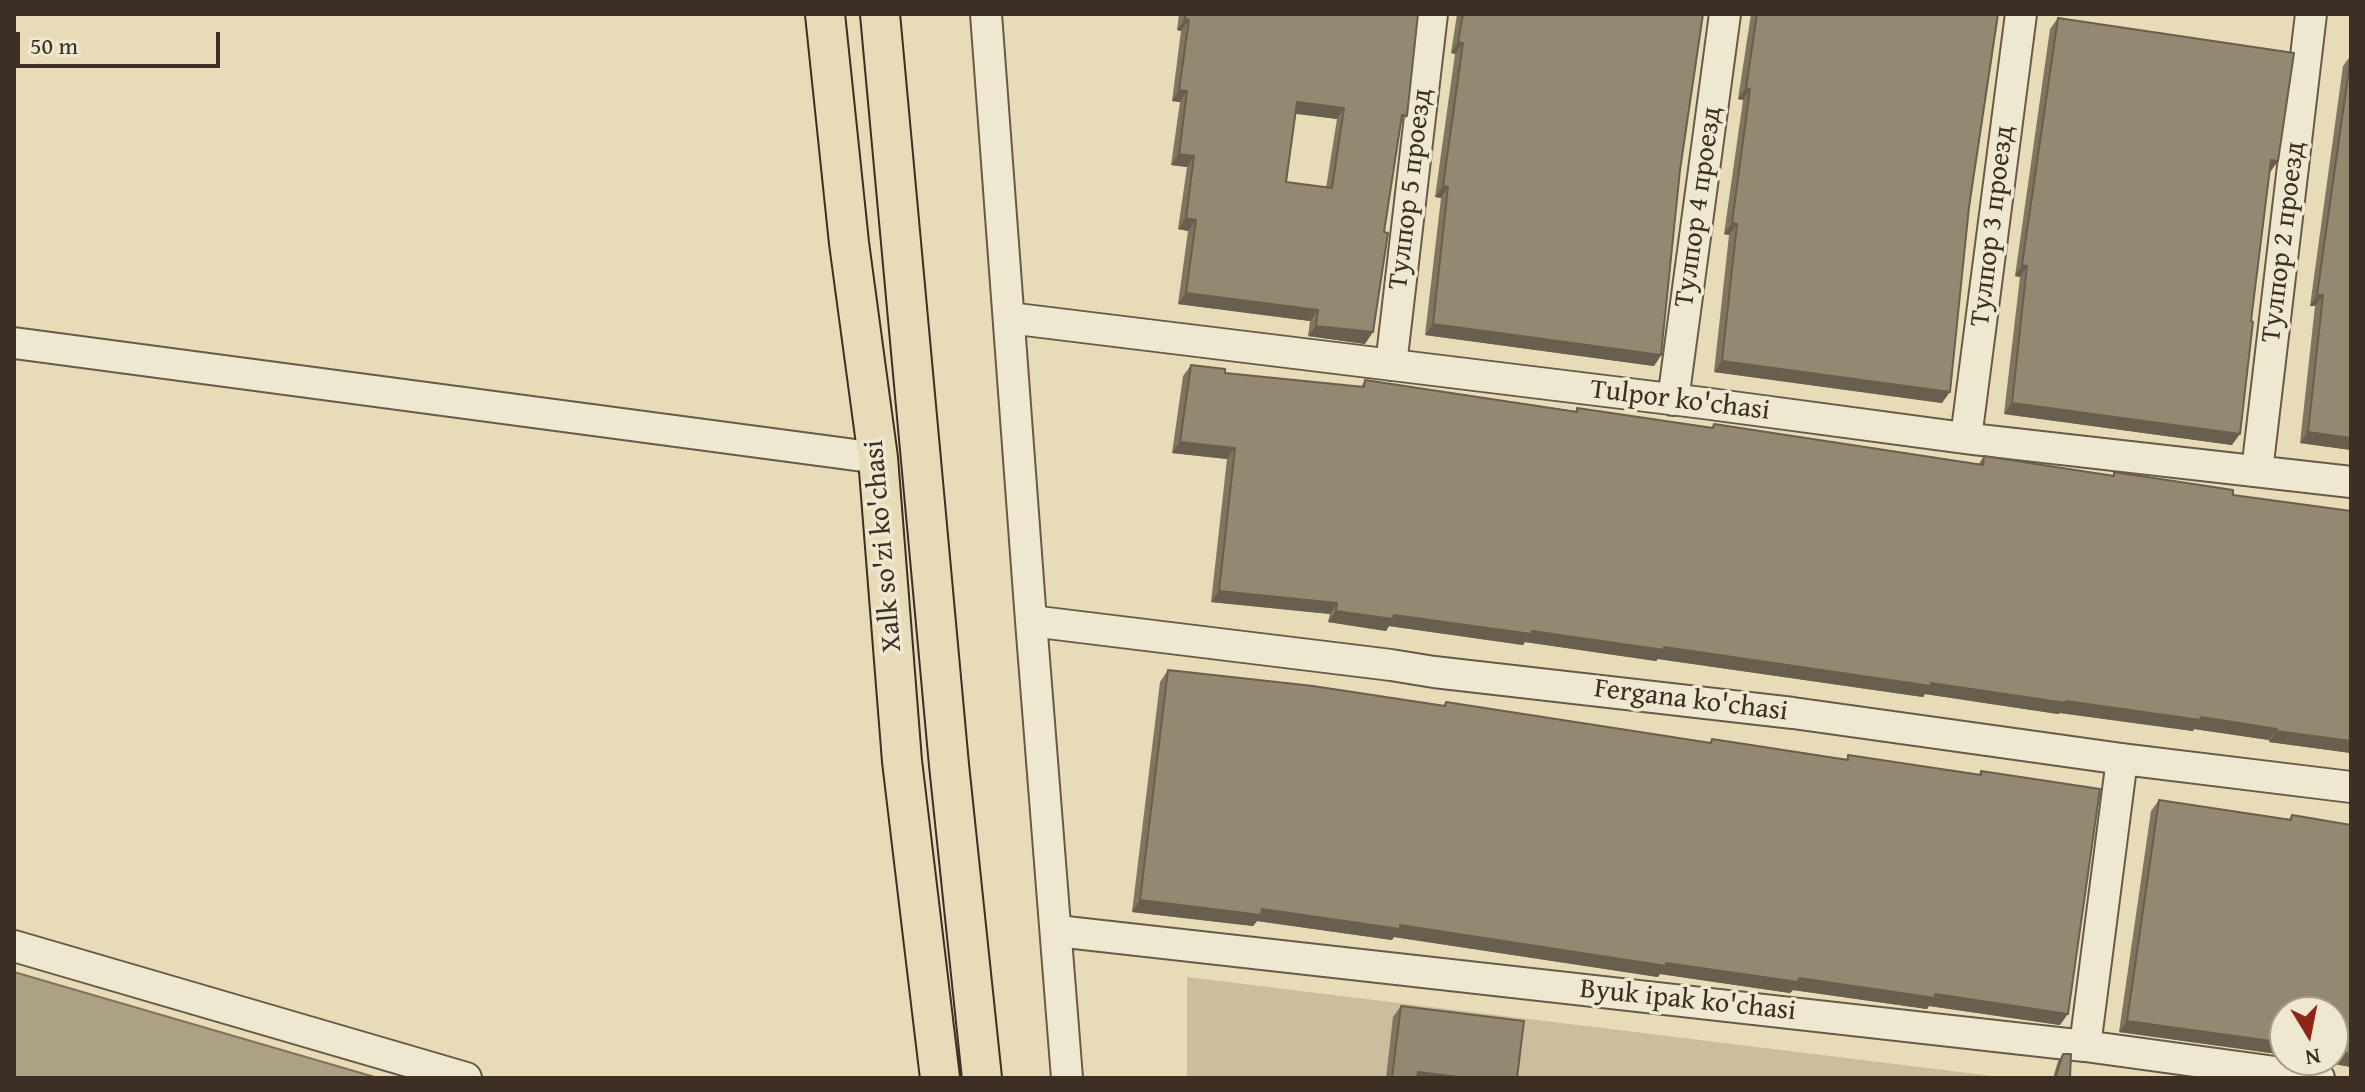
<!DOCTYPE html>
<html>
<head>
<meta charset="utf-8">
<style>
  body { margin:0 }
  #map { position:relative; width:2365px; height:1092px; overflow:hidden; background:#e7dbb8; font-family:"Gentium Book Plus",serif }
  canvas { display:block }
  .frame { position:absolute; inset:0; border:16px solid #3d2f23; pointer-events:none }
  .north { position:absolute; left:2269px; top:996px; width:80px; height:80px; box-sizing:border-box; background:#efe8d1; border:2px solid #a89e8b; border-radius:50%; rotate:170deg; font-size:22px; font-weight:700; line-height:32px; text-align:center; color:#3d2f23 }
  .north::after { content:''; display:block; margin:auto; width:28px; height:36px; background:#8f2418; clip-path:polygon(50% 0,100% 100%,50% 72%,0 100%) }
  .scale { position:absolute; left:16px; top:32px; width:204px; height:36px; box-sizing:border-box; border:4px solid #3d2f23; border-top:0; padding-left:10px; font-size:24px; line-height:28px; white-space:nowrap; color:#3d2f23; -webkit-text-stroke:6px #efe8d1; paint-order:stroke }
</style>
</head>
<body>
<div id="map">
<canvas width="2365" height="1092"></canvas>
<div class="frame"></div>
<div class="north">N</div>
<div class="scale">50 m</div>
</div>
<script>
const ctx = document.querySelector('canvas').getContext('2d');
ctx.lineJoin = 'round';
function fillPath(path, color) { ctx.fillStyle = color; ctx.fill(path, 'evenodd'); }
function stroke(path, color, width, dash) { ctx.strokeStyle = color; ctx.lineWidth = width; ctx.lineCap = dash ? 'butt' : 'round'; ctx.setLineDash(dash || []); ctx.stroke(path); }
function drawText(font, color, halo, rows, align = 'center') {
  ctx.font = font + ' "Gentium Book Plus",serif'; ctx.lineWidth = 7; ctx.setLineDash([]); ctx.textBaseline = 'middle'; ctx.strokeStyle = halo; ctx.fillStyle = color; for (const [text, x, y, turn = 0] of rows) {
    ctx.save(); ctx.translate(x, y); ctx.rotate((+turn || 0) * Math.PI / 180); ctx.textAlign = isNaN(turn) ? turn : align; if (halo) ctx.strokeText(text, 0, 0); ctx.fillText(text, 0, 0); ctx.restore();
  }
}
fillPath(new Path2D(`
  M 1187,977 L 2009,1078 L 1187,1078 Z`), '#cabe9f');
const water = new Path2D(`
  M 14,972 L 378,1078 L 14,1078 Z`);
fillPath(water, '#ada185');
stroke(water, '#80735e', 2);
const minor = new Path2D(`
  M 986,14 L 1031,621 L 1067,1078
  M 1009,318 L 1703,403 L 1972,439 L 2351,482
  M 14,343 L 878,458
  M 1391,365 L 1432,14
  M 1673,400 L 1725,14
  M 1966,438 L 2021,14
  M 2257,471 L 2311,14
  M 1031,621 L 1391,665 L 1434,672 L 1793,713 L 2122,759 L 2351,787
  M 1057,931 L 2085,1046 L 2319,1078
  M 14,946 L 466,1078
  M 2085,1046 L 2122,759`);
const major = new Path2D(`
  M 825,14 L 849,243 L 878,458 L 902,761 L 940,1078
  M 880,14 L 949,765 L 982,1078`);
stroke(minor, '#685a48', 34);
stroke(major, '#3d2f23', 42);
stroke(minor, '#efe8d1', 30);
stroke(major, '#e7dbb8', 38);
fillPath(new Path2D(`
  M 1179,14 L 1418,14 L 1407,116 L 1400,125 L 1365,344 L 1308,336 L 1310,321 L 1178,304 L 1188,231 L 1178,229 L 1187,167 L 1171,165 L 1180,102 L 1172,101 L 1181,31 L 1177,30 ZM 1295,113 L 1337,119 L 1326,188 L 1286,182 Z
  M 1457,14 L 1703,14 L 1680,170 L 1661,355 L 1654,366 L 1425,335 L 1441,198 L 1435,197 L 1455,54 L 1451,53 Z
  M 1751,14 L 1998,14 L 1969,207 L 1942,403 L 1714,372 L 1729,235 L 1724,234 L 1743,100 L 1738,99 Z
  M 2058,18 L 2278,161 L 2270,172 L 2232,445 L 2004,414 L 2020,277 L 2015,276 L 2050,29 Z
  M 2351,55 L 2351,450 L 2300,443 L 2315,306 L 2310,306 L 2343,66 Z
  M 1191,365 L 1225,373 L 1361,387 L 1365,380 L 1575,411 L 1577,408 L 1711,428 L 1714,424 L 1978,465 L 1984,456 L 2112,476 L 2114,472 L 2233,495 L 2351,753 L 2269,742 L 2269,740 L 2194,729 L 2193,731 L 2060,713 L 2058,714 L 1925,694 L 1923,697 L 1658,659 L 1656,661 L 1525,642 L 1523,645 L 1389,626 L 1386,631 L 1328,622 L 1330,614 L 1211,602 L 1227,459 L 1172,453 L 1183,376 Z
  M 1168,670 L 1443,706 L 1446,702 L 1709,743 L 1712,739 L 1846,759 L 1848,755 L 1978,775 L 1981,771 L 2060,1025 L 1929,1006 L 1927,1009 L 1793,990 L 1790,993 L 1660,974 L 1658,977 L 1394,937 L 1392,940 L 1257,921 L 1253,926 L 1132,912 L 1160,682 Z
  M 2159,800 L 2289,819 L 2292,815 L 2351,825 L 2351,1067 L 2329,1063 L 2320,1060 L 2333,1060 L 2285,1012 L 2285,1055 L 2119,1032 L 2151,811 Z
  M 1401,1006 L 1517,1078 L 1386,1078 L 1393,1017 Z
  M 2063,1054 L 2070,1078 L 2053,1078 L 2058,1061 Z`), '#807560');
fillPath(new Path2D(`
  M 1185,19 L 1189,20 L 1181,31 L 1177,30 Z
  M 1458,42 L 1463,43 L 1455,54 L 1451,53 Z
  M 1746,88 L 1750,89 L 1743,100 L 1738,99 Z
  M 1179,90 L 1187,91 L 1180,102 L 1172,101 Z
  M 1297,102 L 1344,108 L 1337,119 L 1289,113 Z
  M 1179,154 L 1194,156 L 1187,167 L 1171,165 Z
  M 2271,160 L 2278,161 L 2270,172 Z
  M 1443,186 L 1448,187 L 1441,198 L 1435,197 Z
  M 1186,218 L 1196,220 L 1188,231 L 1178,229 Z
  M 1732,223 L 1737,224 L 1729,235 L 1724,234 Z
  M 2022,265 L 2027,266 L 2020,277 L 2015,276 Z
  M 1186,293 L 1318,310 L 1310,321 L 1178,304 Z
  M 2317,295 L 2323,295 L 2315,306 L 2310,306 Z
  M 1433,324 L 1661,355 L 1654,366 L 1425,335 Z
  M 1316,326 L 1373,332 L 1365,344 L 1308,336 Z
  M 1722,361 L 1950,392 L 1942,403 L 1714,372 Z
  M 2012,403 L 2240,434 L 2232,445 L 2004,414 Z
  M 2308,432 L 2351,438 L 2351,450 L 2300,443 Z
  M 1180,442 L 1235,448 L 1227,459 L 1172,453 Z
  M 1219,591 L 1337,603 L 1330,614 L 1211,602 Z
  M 1336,611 L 1394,615 L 1664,647 L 2066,701 L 2201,717 L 2277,729 L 2269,740 L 2194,729 L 2193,731 L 2060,713 L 2058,714 L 1925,694 L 1923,697 L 1658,659 L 1656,661 L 1525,642 L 1523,645 L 1389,626 L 1386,631 L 1328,622 Z
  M 2276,731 L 2351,741 L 2351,753 L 2269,742 Z
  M 1140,900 L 1262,909 L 1400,925 L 1666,963 L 1935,994 L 2068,1014 L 2060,1025 L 1929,1006 L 1927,1009 L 1793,990 L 1790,993 L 1660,974 L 1658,977 L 1394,937 L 1392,940 L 1257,921 L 1253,926 L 1132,912 Z
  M 2127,1021 L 2285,1043 L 2285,1055 L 2119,1032 Z
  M 2333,1051 L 2351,1054 L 2351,1067 L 2329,1063 L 2320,1060 L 2333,1060 Z
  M 1418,1072 L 1466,1078 L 1414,1078 Z`), '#685f4e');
const building = new Path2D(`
  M 1186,14 L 1418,14 L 1407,116 L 1402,115 L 1384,232 L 1388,233 L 1373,332 L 1316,326 L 1318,310 L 1186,293 L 1196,220 L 1186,218 L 1194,156 L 1179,154 L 1187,91 L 1179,90 L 1189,20 L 1185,19 ZM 1297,102 L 1344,108 L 1332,188 L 1286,182 Z
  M 1463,14 L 1703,14 L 1680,170 L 1661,355 L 1433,324 L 1448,187 L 1443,186 L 1463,43 L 1458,42 Z
  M 1757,14 L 1998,14 L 1969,207 L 1950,392 L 1722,361 L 1737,224 L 1732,223 L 1750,89 L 1746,88 Z
  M 2058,18 L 2294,53 L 2278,161 L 2271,160 L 2251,321 L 2253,322 L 2240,434 L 2012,403 L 2027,266 L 2022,265 Z
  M 2351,55 L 2351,438 L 2308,432 L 2323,295 L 2317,295 Z
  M 1191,365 L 1225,369 L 1225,373 L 1364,387 L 1365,380 L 1577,412 L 1577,408 L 1713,428 L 1714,424 L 1983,465 L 1984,456 L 2114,476 L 2114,472 L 2233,490 L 2233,495 L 2351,511 L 2351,741 L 2276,731 L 2277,729 L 2201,717 L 2200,720 L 2066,701 L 2066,703 L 1931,683 L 1931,686 L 1664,647 L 1664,650 L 1532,631 L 1531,634 L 1394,615 L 1393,619 L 1336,611 L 1337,603 L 1219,591 L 1235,448 L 1180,442 Z
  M 1168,670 L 1313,686 L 1445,706 L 1446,702 L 1711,743 L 1712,739 L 1848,760 L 1848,755 L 1981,775 L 1981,771 L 2100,789 L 2068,1014 L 1935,994 L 1935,998 L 1799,978 L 1798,982 L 1666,963 L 1666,966 L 1400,925 L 1400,929 L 1262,909 L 1261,915 L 1140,900 Z
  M 2159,800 L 2291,820 L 2292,815 L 2351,825 L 2351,1054 L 2333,1051 L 2333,1012 L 2285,1012 L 2285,1043 L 2127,1021 Z
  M 1401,1006 L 1524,1021 L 1517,1078 L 1466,1078 L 1418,1072 L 1417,1078 L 1392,1078 Z
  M 2063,1054 L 2071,1054 L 2070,1078 L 2055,1078 Z`);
fillPath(building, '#958870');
stroke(building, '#685f4e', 2);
drawText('28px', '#3d2f23', '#efe8d1', [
  ["Тулпор 5 проезд",1411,189,-83],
  ["Тулпор 4 проезд",1699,207,-82],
  ["Тулпор 3 проезд",1993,226,-83],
  ["Тулпор 2 проезд",2284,242,-83],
  ["Tulpor ko'chasi",1680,401,7],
  ["Xalk so'zi ko'chasi",884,546,-95],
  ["Fergana ko'chasi",1691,701,7],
  ["Byuk ipak ko'chasi",1688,1001,6]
]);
</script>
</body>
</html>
